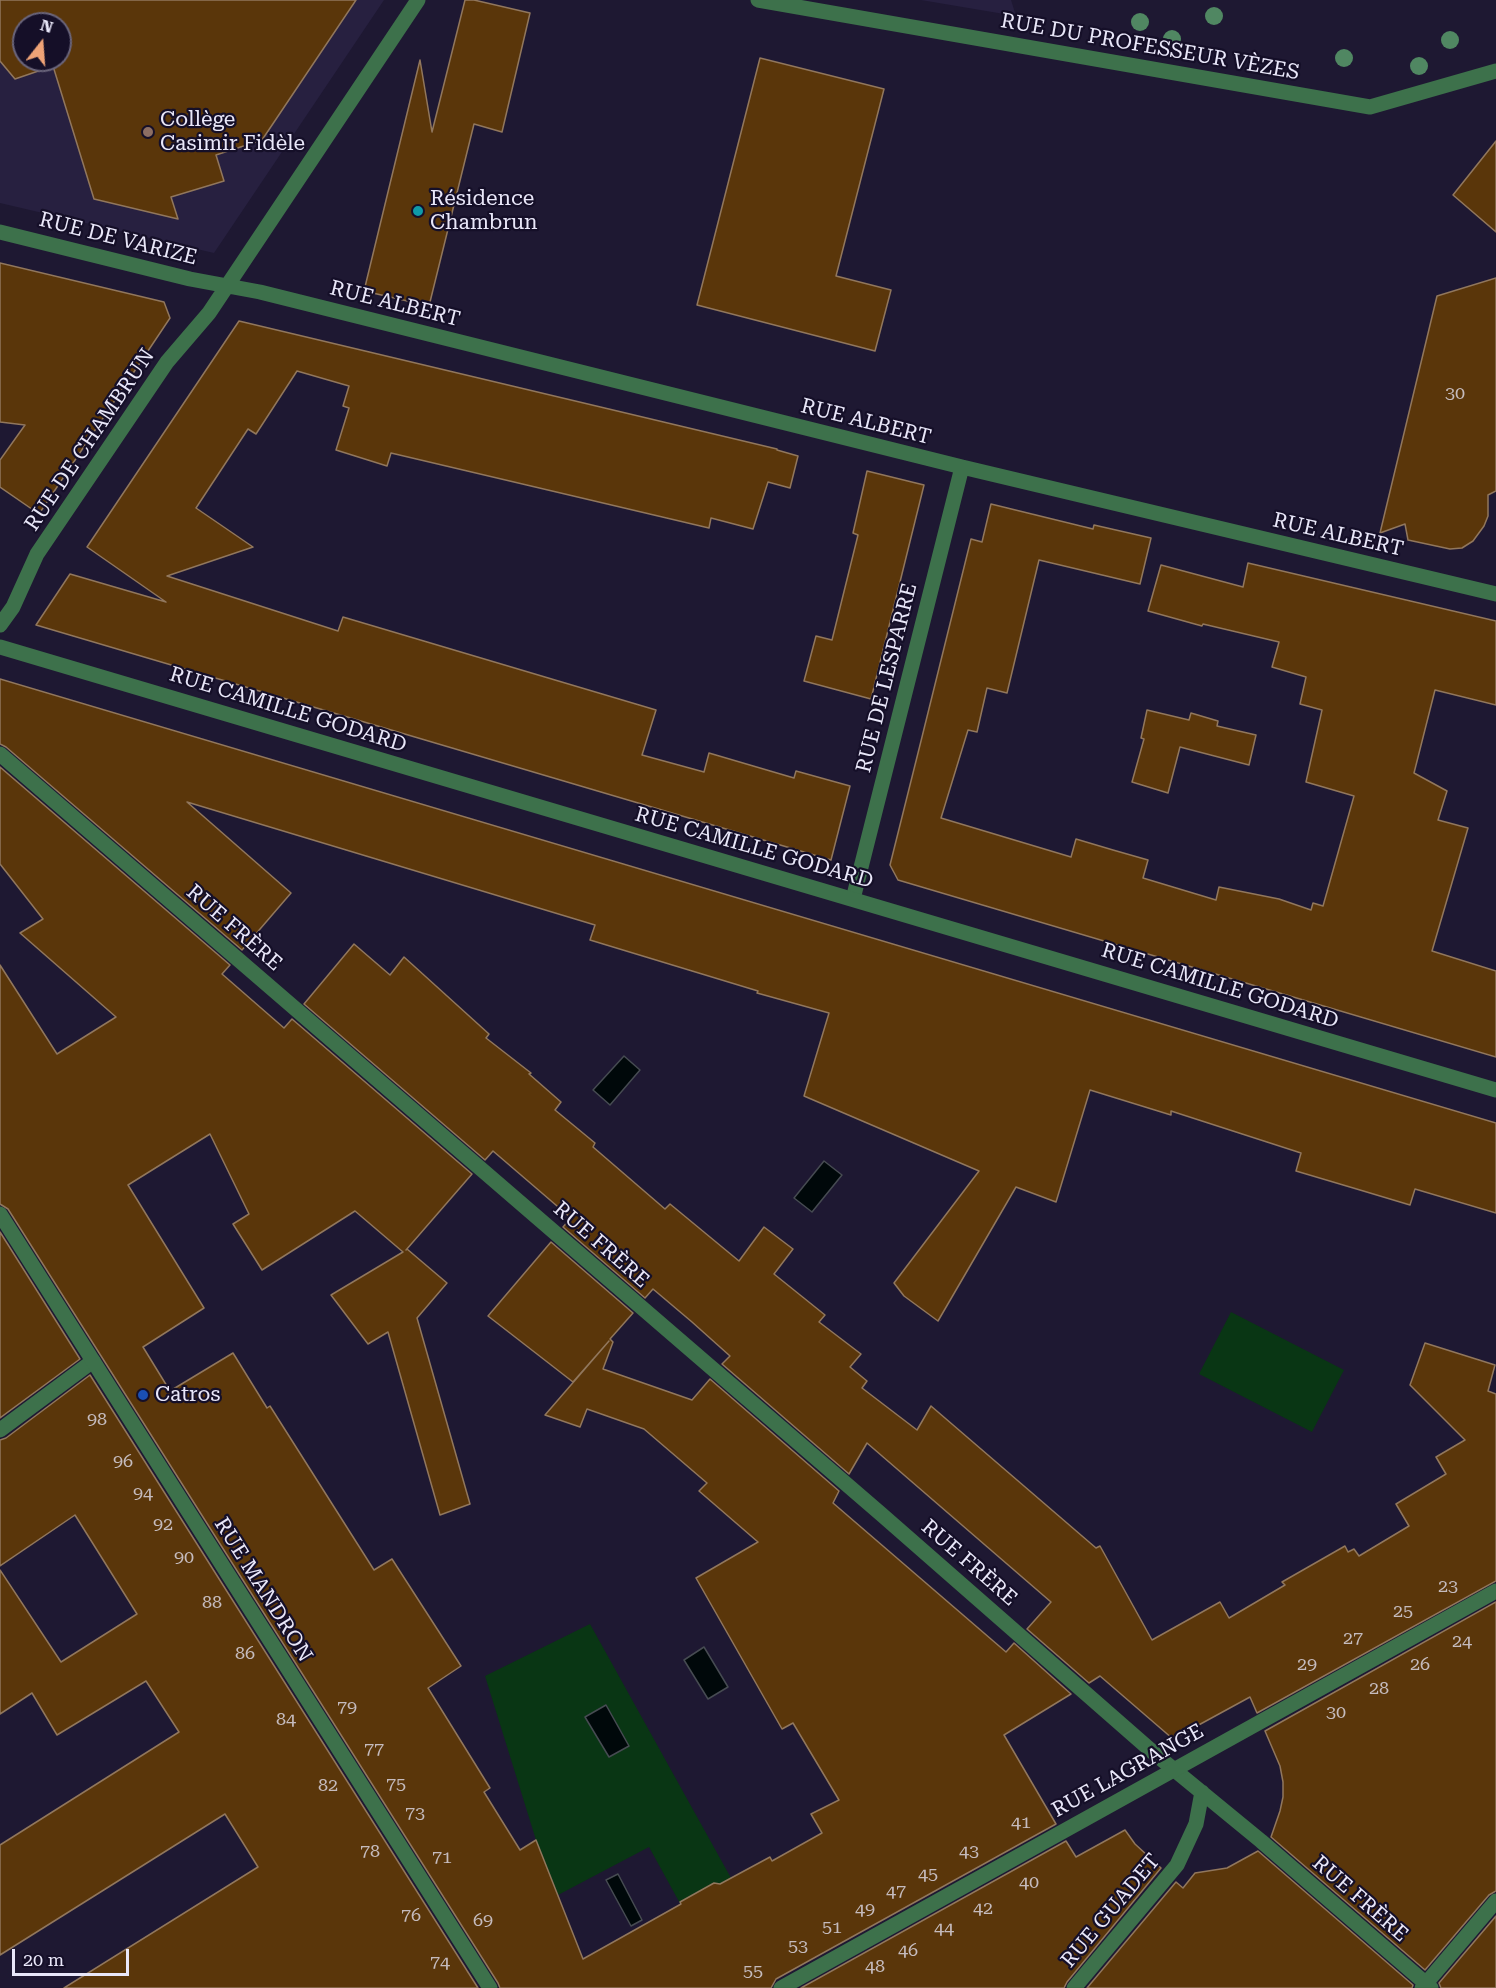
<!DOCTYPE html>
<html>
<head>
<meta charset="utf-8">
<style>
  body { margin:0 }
  #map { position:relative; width:1496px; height:1988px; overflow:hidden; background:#1e1832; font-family:"Roboto Serif",serif }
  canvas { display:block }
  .north { position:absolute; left:12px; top:12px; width:60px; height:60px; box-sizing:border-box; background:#150f28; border:2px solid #6a657c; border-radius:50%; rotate:17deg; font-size:16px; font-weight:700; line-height:24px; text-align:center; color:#e9e7f9 }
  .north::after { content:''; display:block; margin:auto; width:21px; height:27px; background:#efa377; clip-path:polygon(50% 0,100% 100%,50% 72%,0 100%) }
  .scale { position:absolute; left:12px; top:1949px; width:117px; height:27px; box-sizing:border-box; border:3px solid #e9e7f9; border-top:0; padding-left:8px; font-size:18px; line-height:21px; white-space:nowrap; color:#e9e7f9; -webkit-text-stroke:4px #150f28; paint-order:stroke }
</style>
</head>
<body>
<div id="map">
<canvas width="1496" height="1988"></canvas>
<div class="north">N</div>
<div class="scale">20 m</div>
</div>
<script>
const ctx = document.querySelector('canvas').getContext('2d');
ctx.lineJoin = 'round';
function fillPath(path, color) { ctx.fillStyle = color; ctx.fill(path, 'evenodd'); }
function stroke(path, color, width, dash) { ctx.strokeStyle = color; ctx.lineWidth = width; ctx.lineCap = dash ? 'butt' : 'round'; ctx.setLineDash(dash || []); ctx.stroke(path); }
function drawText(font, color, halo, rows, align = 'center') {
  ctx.font = font + ' "Roboto Serif",serif'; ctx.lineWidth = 4.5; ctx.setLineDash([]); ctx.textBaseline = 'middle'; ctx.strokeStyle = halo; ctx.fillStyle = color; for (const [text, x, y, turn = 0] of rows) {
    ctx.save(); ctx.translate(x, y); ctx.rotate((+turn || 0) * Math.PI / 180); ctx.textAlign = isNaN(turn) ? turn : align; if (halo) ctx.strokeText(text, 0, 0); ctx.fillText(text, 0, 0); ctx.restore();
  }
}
fillPath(new Path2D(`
  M 0,0 L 384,0 L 214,253 L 0,203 ZM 24,24 L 60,24 L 60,60 L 24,60 Z
  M 921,0 L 1011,0 L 1016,16 Z`), '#272040');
fillPath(new Path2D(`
  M 1231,1312 L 1344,1370 L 1312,1432 L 1199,1374 Z
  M 590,1624 L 731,1878 L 780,1957 L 726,1987 L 649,1847 L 558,1895 L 536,1840 L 485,1676 Z`), '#093614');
const water = new Path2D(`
  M 624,1056 L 640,1070 L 610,1105 L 593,1090 Z
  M 824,1161 L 842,1175 L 812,1212 L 794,1198 Z
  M 704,1647 L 728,1687 L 708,1699 L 684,1660 Z
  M 606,1705 L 629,1746 L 609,1757 L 585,1717 Z
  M 618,1874 L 642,1920 L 631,1926 L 606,1880 Z`);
fillPath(water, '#00080a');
stroke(water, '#464b52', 1.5);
const building = new Path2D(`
  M 0,0 L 356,0 L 262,140 L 216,155 L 224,181 L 171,197 L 178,219 L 94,199 L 53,66 L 15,79 L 0,61 ZM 24,24 L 60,24 L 60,60 L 24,60 Z
  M 465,0 L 474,0 L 530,13 L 502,132 L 474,124 L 429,306 L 364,291 L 420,60 L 432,132 Z
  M 760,58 L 884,89 L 836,276 L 891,290 L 875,351 L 697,305 Z
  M 1496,141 L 1496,232 L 1453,195 Z
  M 0,263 L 164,302 L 170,318 L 39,514 L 0,487 L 0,460 L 25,425 L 0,422 Z
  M 1496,278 L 1496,491 L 1488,495 L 1488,516 L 1484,526 L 1473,541 L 1462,548 L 1450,549 L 1408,540 L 1405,524 L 1380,533 L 1437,296 Z
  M 239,321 L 777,449 L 777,450 L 798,456 L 790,488 L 768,482 L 753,529 L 711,518 L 709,528 L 391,453 L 387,466 L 336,450 L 349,408 L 343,406 L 349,386 L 297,371 L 256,434 L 248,429 L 196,508 L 253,547 L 167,576 L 338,631 L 343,617 L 656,710 L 642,755 L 704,772 L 709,753 L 794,778 L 796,771 L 850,786 L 831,860 L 36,625 L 70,574 L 166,602 L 87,547 Z
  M 867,471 L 924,485 L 871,699 L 804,681 L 816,636 L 832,640 L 858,535 L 853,533 Z
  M 991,504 L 1093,529 L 1094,525 L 1151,538 L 1140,584 L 1039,560 L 1007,693 L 987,688 L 977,732 L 968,730 L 941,818 L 1071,857 L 1076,839 L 1113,850 L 1148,860 L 1143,878 L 1216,900 L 1219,887 L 1279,899 L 1311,910 L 1313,903 L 1323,906 L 1354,796 L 1306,782 L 1322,710 L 1300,704 L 1306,677 L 1272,667 L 1279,642 L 1203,624 L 1202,626 L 1148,611 L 1161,565 L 1243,587 L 1248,563 L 1496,621 L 1496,705 L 1435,690 L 1414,773 L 1447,791 L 1438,820 L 1468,828 L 1432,951 L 1496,971 L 1496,1057 L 898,880 L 890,865 L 921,741 L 971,539 L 982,542 Z
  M 0,679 L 1496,1123 L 1496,1213 L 1415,1189 L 1410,1205 L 1360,1190 L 1296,1171 L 1301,1153 L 1171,1111 L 1171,1115 L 1090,1090 L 1056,1202 L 1016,1187 L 938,1321 L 904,1296 L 894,1283 L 979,1171 L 804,1096 L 829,1013 L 757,993 L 758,991 L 590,940 L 595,925 L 187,802 L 291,893 L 242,950 L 6,747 L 0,744 Z
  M 1147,710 L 1189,720 L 1191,713 L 1218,721 L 1217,726 L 1256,735 L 1249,765 L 1180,747 L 1168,793 L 1132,782 L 1144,739 L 1141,738 Z
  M 0,767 L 230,965 L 222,974 L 284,1028 L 292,1019 L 472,1174 L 406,1250 L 407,1249 L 447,1283 L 417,1318 L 470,1504 L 440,1515 L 388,1332 L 368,1344 L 331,1295 L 403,1252 L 355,1211 L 262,1270 L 233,1224 L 249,1214 L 210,1134 L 128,1185 L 204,1308 L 143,1347 L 170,1391 L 233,1353 L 267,1408 L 270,1406 L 374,1570 L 392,1559 L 461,1666 L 428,1688 L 490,1788 L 484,1792 L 520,1850 L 536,1840 L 583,1959 L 681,1904 L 680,1902 L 714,1883 L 720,1884 L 770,1857 L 772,1861 L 822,1833 L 811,1814 L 839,1800 L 793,1723 L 782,1729 L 696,1578 L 758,1542 L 699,1491 L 707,1483 L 644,1429 L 587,1409 L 580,1427 L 545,1415 L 609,1341 L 573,1382 L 488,1316 L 551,1242 L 633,1313 L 610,1339 L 613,1342 L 603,1369 L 692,1400 L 710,1379 L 839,1491 L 833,1503 L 1006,1652 L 1014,1643 L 1071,1694 L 1004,1735 L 1056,1824 L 776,1979 L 771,1988 L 500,1988 L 498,1983 L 8,1209 L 0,1204 L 0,965 L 57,1054 L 116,1017 L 20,933 L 43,919 L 0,864 Z
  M 354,944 L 390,975 L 404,957 L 489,1034 L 486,1038 L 531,1073 L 529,1074 L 561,1102 L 555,1110 L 595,1143 L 593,1147 L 665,1209 L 670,1204 L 739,1261 L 764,1227 L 793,1249 L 774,1274 L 825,1315 L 819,1322 L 861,1354 L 850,1367 L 867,1381 L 862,1388 L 917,1430 L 931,1406 L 1096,1548 L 1100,1546 L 1152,1640 L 1220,1602 L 1229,1618 L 1285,1585 L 1282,1582 L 1345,1546 L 1348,1552 L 1354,1549 L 1359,1556 L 1409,1526 L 1396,1504 L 1446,1474 L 1436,1457 L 1465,1440 L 1410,1385 L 1425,1343 L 1495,1365 L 1488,1391 L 1496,1394 L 1496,1581 L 1257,1713 L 1250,1697 L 1173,1739 L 1100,1676 L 1089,1683 L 1027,1629 L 1051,1602 L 867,1443 L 849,1474 L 722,1364 L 730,1356 L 692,1322 L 653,1289 L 645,1298 L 563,1227 L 571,1218 L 493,1151 L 485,1160 L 304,1004 Z
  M 0,1232 L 80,1359 L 0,1418 Z
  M 90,1375 L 478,1988 L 64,1988 L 258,1867 L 225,1814 L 0,1955 L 0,1845 L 179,1732 L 146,1681 L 57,1735 L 32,1693 L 0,1714 L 0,1570 L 61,1662 L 137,1614 L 75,1515 L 0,1566 L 0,1440 L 6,1438 Z
  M 1496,1602 L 1496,1891 L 1489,1895 L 1425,1970 L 1271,1837 L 1280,1811 L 1283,1797 L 1283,1782 L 1280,1766 L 1265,1731 Z
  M 1125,1830 L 1135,1844 L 1161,1868 L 1067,1982 L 1064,1988 L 801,1988 L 1066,1841 L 1076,1857 Z
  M 1258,1851 L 1413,1985 L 1412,1988 L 1087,1988 L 1176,1882 L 1183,1888 L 1195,1873 L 1227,1868 Z
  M 1496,1916 L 1496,1988 L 1441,1988 L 1439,1983 Z`);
fillPath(building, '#5a360a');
stroke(building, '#91775d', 1.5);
stroke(new Path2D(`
  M 758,0 L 1370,107 L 1496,71
  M 0,232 L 190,279 L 260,292 L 962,467 L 1496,594
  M 0,625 L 13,607 L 37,554 L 167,362 L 209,313 L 418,0
  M 0,754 L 881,1514 L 1155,1754 L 1261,1841 L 1431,1988
  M 853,899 L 962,467
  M 0,1430 L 93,1361
  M 1074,1988 L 1177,1865 L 1196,1824 L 1202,1792
  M 1422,1988 L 1496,1901`), '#3d714b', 15);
stroke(new Path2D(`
  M 0,647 L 1496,1090
  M 0,1214 L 490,1988
  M 781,1988 L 1496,1591`), '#3d714b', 15);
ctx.fillStyle = '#508762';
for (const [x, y] of [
  [1214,16],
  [1140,22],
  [1172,39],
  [1450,40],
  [1344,58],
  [1419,66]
]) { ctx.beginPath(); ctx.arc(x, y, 9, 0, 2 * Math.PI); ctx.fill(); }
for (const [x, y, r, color] of [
  [148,132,6,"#8d6e63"],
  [418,211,6,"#0f9aa8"],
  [143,1395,6,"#1a4fb4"]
]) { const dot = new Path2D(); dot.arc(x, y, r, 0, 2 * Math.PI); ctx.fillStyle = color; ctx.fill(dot); stroke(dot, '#150f28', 2); }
drawText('18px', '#c5bbbd', null, [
  ["30",1455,394],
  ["98",97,1420],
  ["96",123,1462],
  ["94",143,1494],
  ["92",163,1525],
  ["90",184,1558],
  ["23",1448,1587],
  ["88",212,1603],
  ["25",1403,1612],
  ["27",1353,1639],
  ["24",1462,1642],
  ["86",245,1654],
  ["29",1307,1665],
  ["26",1420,1665],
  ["28",1379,1689],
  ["79",347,1708],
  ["30",1336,1713],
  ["84",286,1720],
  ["77",374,1750],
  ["75",396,1785],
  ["82",328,1786],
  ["73",415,1814],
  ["41",1021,1823],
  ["78",370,1852],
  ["43",969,1852],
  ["71",442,1858],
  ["45",928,1875],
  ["40",1029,1883],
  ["47",896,1892],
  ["42",983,1909],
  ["49",865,1910],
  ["76",411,1916],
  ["69",483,1921],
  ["51",832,1928],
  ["44",944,1929],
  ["53",798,1947],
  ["46",908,1951],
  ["74",440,1963],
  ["48",875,1967],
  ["55",753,1972]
]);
drawText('21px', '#e9e7f9', '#150f28', [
  ["RUE DU PROFESSEUR VÈZES",1150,47,10],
  ["RUE DE VARIZE",118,239,14],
  ["RUE ALBERT",395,304,14],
  ["RUE ALBERT",866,422,14],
  ["RUE DE CHAMBRUN",90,440,-56],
  ["RUE ALBERT",1338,535,13],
  ["RUE DE LESPARRE",887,678,-76],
  ["RUE CAMILLE GODARD",288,710,17],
  ["RUE CAMILLE GODARD",754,848,16],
  ["RUE FRÈRE",234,928,41],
  ["RUE CAMILLE GODARD",1220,986,17],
  ["RUE FRÈRE",601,1245,41],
  ["RUE FRÈRE",969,1563,41],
  ["RUE MANDRON",263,1590,58],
  ["RUE LAGRANGE",1128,1771,-29],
  ["RUE FRÈRE",1360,1899,41],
  ["RUE GUADET",1111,1911,-50]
]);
drawText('21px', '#e9e7f9', '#150f28', [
  ["Collège",160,120],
  ["Casimir Fidèle",160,144],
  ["Résidence",430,199],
  ["Chambrun",430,223],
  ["Catros",155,1395]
], 'left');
</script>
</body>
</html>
